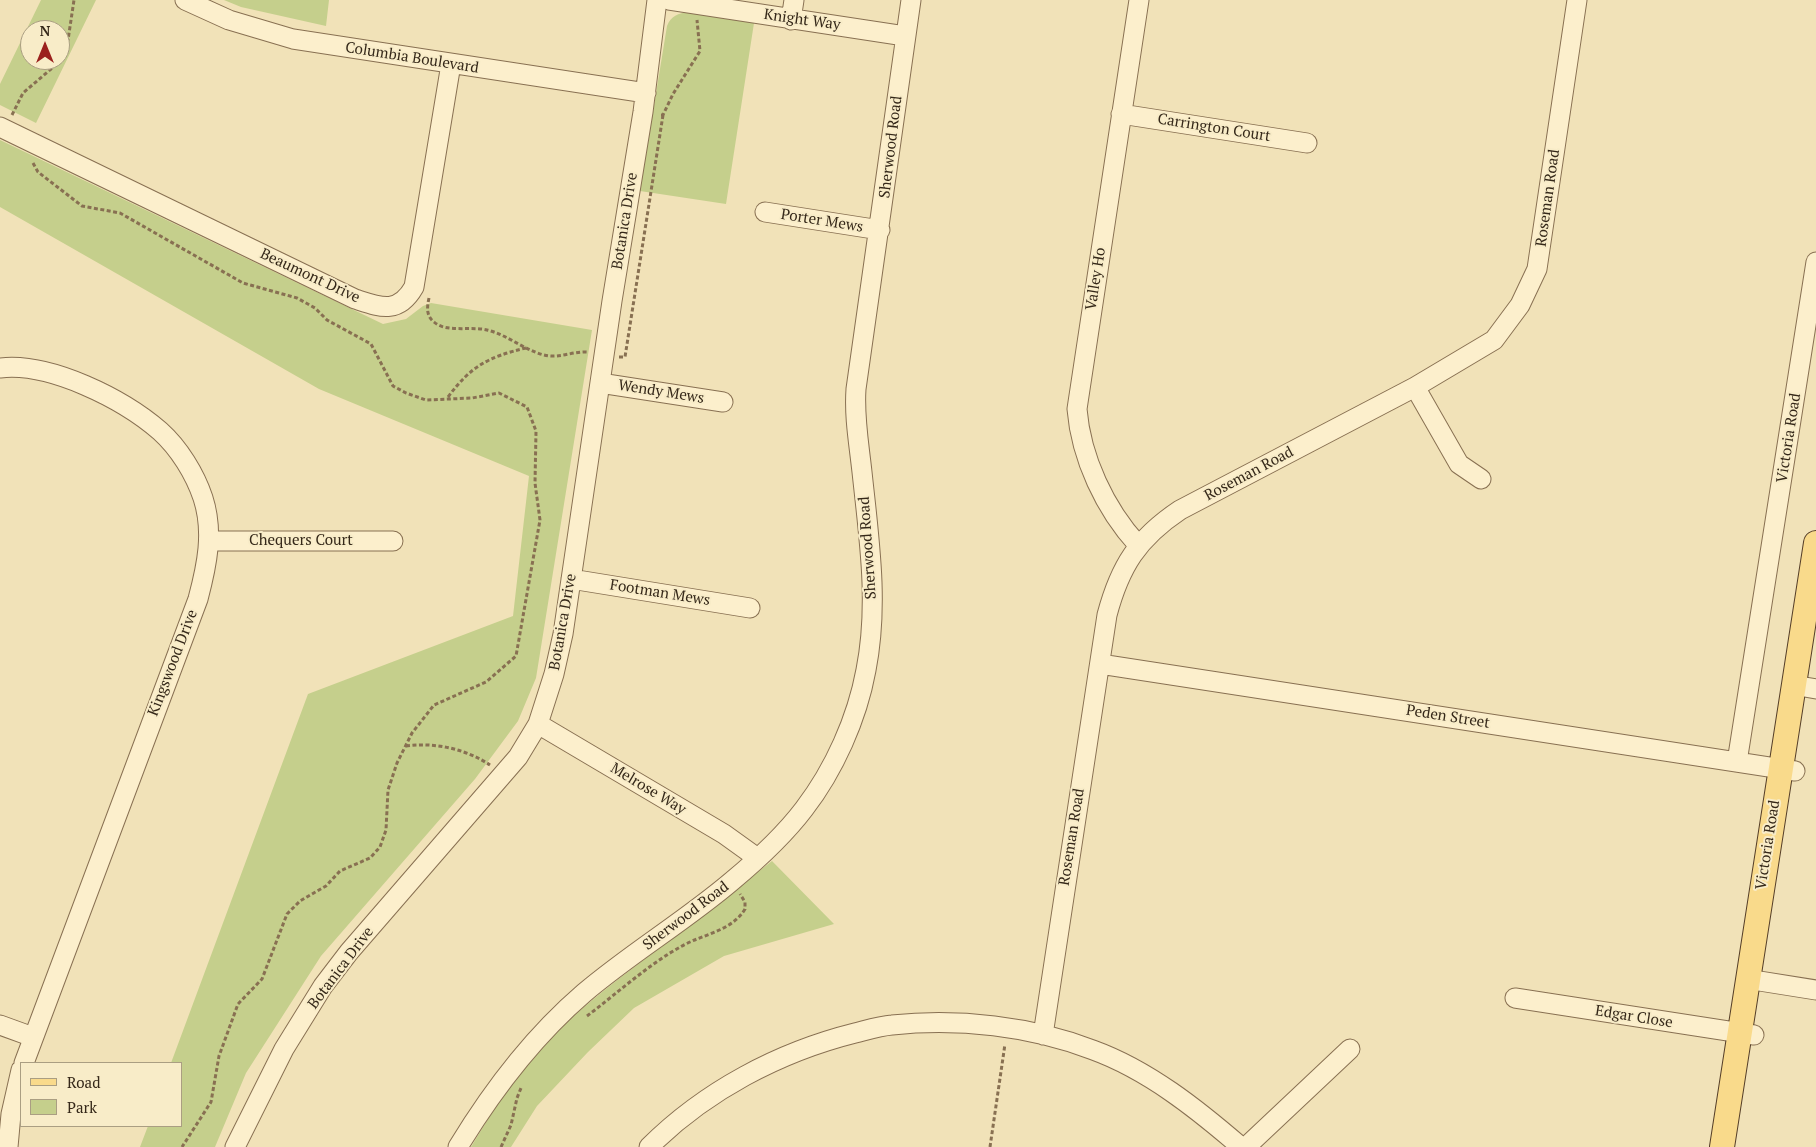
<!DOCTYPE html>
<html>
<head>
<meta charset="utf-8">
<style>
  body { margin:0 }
  #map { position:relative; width:1816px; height:1147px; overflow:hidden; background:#f1e2b8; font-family:"PT Serif",serif }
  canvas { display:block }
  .legend { position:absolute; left:20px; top:1062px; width:162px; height:65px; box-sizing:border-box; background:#f8ecc8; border:1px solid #aa9e82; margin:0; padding:6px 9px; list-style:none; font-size:15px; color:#352819 }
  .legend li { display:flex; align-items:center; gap:10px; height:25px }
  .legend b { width:25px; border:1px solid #aa9e82 }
  .north { position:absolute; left:20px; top:20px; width:50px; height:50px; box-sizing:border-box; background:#f8ecc8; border:1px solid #aa9e82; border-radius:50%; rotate:0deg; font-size:14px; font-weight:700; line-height:20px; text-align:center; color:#352819 }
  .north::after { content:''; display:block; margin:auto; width:18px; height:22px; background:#9b211e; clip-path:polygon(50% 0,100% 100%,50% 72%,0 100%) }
</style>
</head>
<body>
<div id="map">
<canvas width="1816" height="1147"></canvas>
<ul class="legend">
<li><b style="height:6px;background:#f9da8b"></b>Road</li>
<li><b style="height:14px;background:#c5cf8c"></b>Park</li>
</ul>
<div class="north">N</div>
</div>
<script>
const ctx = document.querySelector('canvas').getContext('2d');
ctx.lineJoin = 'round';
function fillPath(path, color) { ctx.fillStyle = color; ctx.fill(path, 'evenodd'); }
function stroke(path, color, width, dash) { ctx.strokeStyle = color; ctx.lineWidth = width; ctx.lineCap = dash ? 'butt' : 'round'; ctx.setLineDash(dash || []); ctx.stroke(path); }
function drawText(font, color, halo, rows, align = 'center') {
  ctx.font = font + ' "PT Serif",serif'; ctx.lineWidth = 4; ctx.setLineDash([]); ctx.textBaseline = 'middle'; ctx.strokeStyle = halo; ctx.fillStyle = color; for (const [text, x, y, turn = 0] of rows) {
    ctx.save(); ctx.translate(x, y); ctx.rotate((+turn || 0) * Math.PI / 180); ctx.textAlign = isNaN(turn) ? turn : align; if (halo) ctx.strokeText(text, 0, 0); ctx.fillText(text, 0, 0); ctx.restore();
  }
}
fillPath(new Path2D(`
  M 41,0 L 96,0 L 36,123 L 0,105 L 0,84 ZM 30,30 L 60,30 L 60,60 L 30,60 Z
  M 224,0 L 329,0 L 326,26 L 241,7 Z
  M 689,12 L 754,23 L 726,204 L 640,191 L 667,26 C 671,16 678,13 689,12 Z
  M 0,140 L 383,324 L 406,319 L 423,306 L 431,303 L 592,330 L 536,678 L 518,721 L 475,779 L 321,956 L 246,1073 L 215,1147 L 140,1147 L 148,1126 L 181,1126 L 181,1063 L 171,1063 L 308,694 L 513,616 L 529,476 L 319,389 L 0,207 Z
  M 772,861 L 834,924 L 724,956 L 634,1008 L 588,1052 L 537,1106 L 511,1147 L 471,1147 C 489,1117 508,1086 531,1059 C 578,1005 640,963 698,920 C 723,901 747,880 772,861 Z`), '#c5cf8c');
const minor = new Path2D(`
  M 185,0 L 229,20 L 293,39 L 646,93
  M 669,0 L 905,36
  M 791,20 L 794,0
  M 1121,114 L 1307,143
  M 0,127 L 355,299 C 380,307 398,315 414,287 L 451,64
  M 765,212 L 880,230
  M 0,368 C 50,362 123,399 160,431 C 179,448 195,474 203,498 C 214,532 207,565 198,599 L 24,1063
  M 600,383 L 723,402
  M 1415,387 L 1459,464 L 1481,479
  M 210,541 L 393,541
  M 1138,545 C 1105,509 1081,458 1077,409 L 1139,0
  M 571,579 L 750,608
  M 1100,664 L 1795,771
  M 1793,685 L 1816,689
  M 538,724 L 724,834 L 756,857
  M 1737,762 L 1816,262
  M 1747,979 L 1816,990
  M 1515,998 L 1754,1035
  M 0,1025 L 33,1037
  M 1043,1035 L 1107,615 C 1120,566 1138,538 1180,510 L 1415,387 L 1494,340 L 1520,305 L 1537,269 L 1577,0
  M 8,1147 L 11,1114 L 21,1070
  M 235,1147 L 284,1049 L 323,986 L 349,952 L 518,757 L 538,724 L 554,674 L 563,634 L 612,301 L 643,112 L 657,0
  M 458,1147 C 492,1091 534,1036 584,993 C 631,953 685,921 732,881 C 756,861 785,834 804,809 C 834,770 857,719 866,670 C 879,604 869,538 862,472 C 859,444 854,417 856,389 L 911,0
  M 649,1147 C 705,1091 779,1052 855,1033 C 867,1030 880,1026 892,1025 C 958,1018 1031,1026 1093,1050 C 1148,1070 1197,1109 1241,1147
  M 1246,1147 L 1350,1049`);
const major = new Path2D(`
  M 1722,1147 L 1816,543`);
stroke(minor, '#887052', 21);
stroke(major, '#553e28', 26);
stroke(new Path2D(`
  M 60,54 L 68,40 L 74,0
  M 12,115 L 23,93 L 51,69 L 57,60
  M 661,115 L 663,115 L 673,94 L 700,51 L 697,20
  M 33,163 L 38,172 L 82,206 L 120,213 L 243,283 L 297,298 L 315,308 L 327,320 L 371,344 L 393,386 L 406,393 L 426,400 L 472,398 L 499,393 L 527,407 L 536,431 L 535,483 L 540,520 L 516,656 L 486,682 L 434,705 L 412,733 L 397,763 L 388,790 L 386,830 L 380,847 L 370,858 L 340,871 L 326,886 L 300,901 L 287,914 L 262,979 L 238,1004 L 219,1056 L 211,1102 L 182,1147
  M 429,298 C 427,307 426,316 434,322 C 446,333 471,326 487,330 C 509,335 529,354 550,356 C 563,357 575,351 588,352
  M 619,357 L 625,357 L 663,115
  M 448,397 C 471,366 488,357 526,348
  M 406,746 C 435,742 466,749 490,765
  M 587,1016 C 619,992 661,953 697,939 C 715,932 735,926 745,909 L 745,902 L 740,894
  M 501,1147 L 511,1125 L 517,1098 L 521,1088
  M 990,1147 L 1005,1044`), '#887052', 3, [4, 2.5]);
stroke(minor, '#fcefcc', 19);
stroke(major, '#f9da8b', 24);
drawText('15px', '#352819', '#f8ecc8', [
  ["Knight Way",802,20,8],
  ["Columbia Boulevard",412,58,9],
  ["Carrington Court",1214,128,9],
  ["Sherwood Road",891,147,-83],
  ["Roseman Road",1548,198,-82],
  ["Botanica Drive",625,221,-81],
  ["Porter Mews",822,221,9],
  ["Beaumont Drive",310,276,25],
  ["Valley Ho",1096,279,-81],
  ["Wendy Mews",661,392,9],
  ["Victoria Road",1789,438,-81],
  ["Roseman Road",1249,474,-28],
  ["Chequers Court",301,541],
  ["Sherwood Road",868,548,-94],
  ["Footman Mews",660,593,9],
  ["Botanica Drive",563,622,-80],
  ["Kingswood Drive",173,663,-69],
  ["Peden Street",1448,717,9],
  ["Melrose Way",648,789,31],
  ["Roseman Road",1072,837,-81],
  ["Victoria Road",1768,845,-81],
  ["Sherwood Road",686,916,-37],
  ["Botanica Drive",341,968,-53],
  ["Edgar Close",1634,1017,9]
]);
</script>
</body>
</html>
